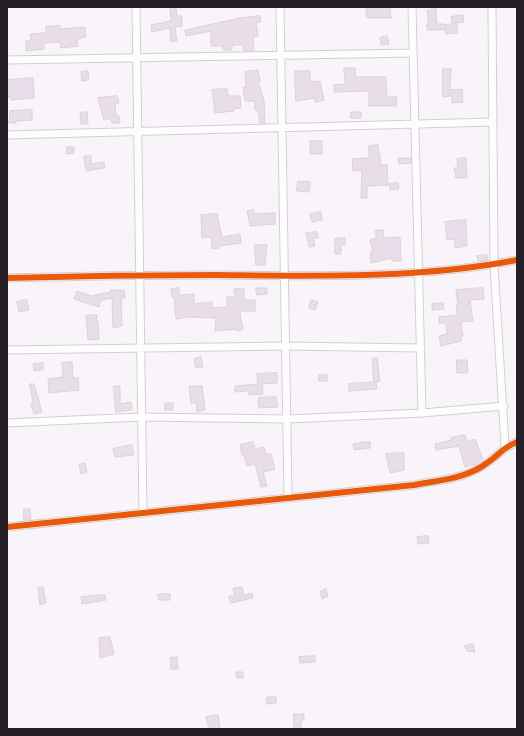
<!DOCTYPE html>
<html>
<head>
<meta charset="utf-8">
<style>
  body { margin:0 }
  #map { position:relative; width:524px; height:736px; overflow:hidden; background:#f9f3fa; font-family:"Source Sans 3",sans-serif }
  canvas { display:block }
  .frame { position:absolute; inset:0; border:8px solid #252025; pointer-events:none }
</style>
</head>
<body>
<div id="map">
<canvas width="524" height="736"></canvas>
<div class="frame"></div>
</div>
<script>
const ctx = document.querySelector('canvas').getContext('2d');
ctx.lineJoin = 'round';
function fillPath(path, color) { ctx.fillStyle = color; ctx.fill(path, 'evenodd'); }
function stroke(path, color, width, dash) { ctx.strokeStyle = color; ctx.lineWidth = width; ctx.lineCap = dash ? 'butt' : 'round'; ctx.setLineDash(dash || []); ctx.stroke(path); }
const building = new Path2D(`
  M 170,7 L 176,7 L 177,16 L 182,16 L 182,26 L 175,27 L 177,41 L 171,42 L 170,28 L 152,32 L 151,25 L 171,21 Z
  M 380,7 L 390,7 L 391,18 L 367,18 L 366,9 Z
  M 436,9 L 437,24 L 445,24 L 446,30 L 427,30 L 427,24 L 429,24 L 427,11 Z
  M 463,15 L 464,22 L 452,23 L 451,17 Z
  M 260,16 L 261,22 L 256,23 L 258,36 L 253,37 L 254,50 L 244,51 L 243,45 L 232,45 L 232,50 L 223,50 L 223,46 L 211,46 L 211,31 L 186,36 L 185,30 L 240,18 Z
  M 457,24 L 457,33 L 446,34 L 445,25 Z
  M 60,26 L 60,29 L 85,27 L 86,37 L 77,39 L 78,46 L 61,48 L 60,42 L 44,43 L 44,49 L 26,51 L 26,41 L 31,40 L 30,34 L 46,33 L 46,27 Z
  M 387,36 L 389,44 L 381,45 L 380,38 Z
  M 344,68 L 355,68 L 356,77 L 386,77 L 387,97 L 397,97 L 396,106 L 369,106 L 369,91 L 334,92 L 334,85 L 345,84 Z
  M 443,69 L 451,69 L 450,90 L 462,89 L 463,102 L 452,103 L 452,96 L 443,97 Z
  M 258,70 L 260,81 L 258,81 L 264,100 L 265,123 L 260,123 L 258,110 L 255,110 L 255,101 L 245,101 L 243,87 L 246,87 L 245,72 Z
  M 88,71 L 89,80 L 82,81 L 81,72 Z
  M 295,71 L 310,71 L 310,82 L 320,81 L 324,100 L 315,102 L 315,98 L 296,101 Z
  M 33,78 L 34,98 L 11,100 L 11,97 L 7,97 L 7,80 Z
  M 227,89 L 228,96 L 240,96 L 241,108 L 234,109 L 234,111 L 215,113 L 212,90 Z
  M 117,96 L 119,103 L 115,103 L 116,116 L 119,116 L 120,123 L 112,123 L 111,118 L 104,120 L 98,98 Z
  M 32,110 L 32,120 L 16,121 L 16,123 L 9,123 L 10,111 Z
  M 87,112 L 88,124 L 81,124 L 80,113 Z
  M 351,112 L 361,112 L 361,118 L 351,118 Z
  M 310,141 L 322,141 L 322,154 L 311,154 Z
  M 378,145 L 381,165 L 387,165 L 388,185 L 367,186 L 367,198 L 361,198 L 362,170 L 353,171 L 352,159 L 369,158 L 369,146 Z
  M 67,147 L 74,147 L 74,153 L 67,154 Z
  M 91,156 L 91,164 L 104,162 L 105,168 L 86,171 L 84,157 Z
  M 399,158 L 411,158 L 411,163 L 399,164 Z
  M 466,158 L 467,178 L 456,178 L 454,168 L 458,168 L 457,159 Z
  M 298,181 L 310,182 L 309,192 L 297,191 Z
  M 398,183 L 399,189 L 390,190 L 389,184 Z
  M 254,210 L 254,214 L 275,213 L 275,224 L 250,226 L 247,211 Z
  M 321,212 L 322,220 L 312,222 L 310,214 Z
  M 217,214 L 222,237 L 240,234 L 241,243 L 220,246 L 219,248 L 212,249 L 211,237 L 202,238 L 201,215 Z
  M 466,220 L 467,246 L 455,248 L 454,239 L 447,240 L 445,222 Z
  M 376,230 L 383,230 L 383,238 L 400,237 L 401,261 L 392,261 L 392,258 L 371,263 L 371,251 L 373,251 L 370,240 L 376,238 Z
  M 317,232 L 318,238 L 313,238 L 315,246 L 309,247 L 306,233 Z
  M 345,238 L 345,245 L 341,245 L 341,254 L 335,254 L 335,239 Z
  M 255,245 L 267,245 L 265,265 L 256,265 Z
  M 487,255 L 488,260 L 478,261 L 477,256 Z
  M 179,288 L 179,295 L 194,294 L 194,304 L 212,302 L 212,308 L 227,307 L 227,297 L 235,297 L 234,289 L 244,288 L 244,300 L 255,300 L 255,311 L 242,311 L 240,313 L 243,330 L 236,331 L 236,329 L 215,331 L 216,318 L 188,317 L 176,319 L 174,297 L 172,297 L 171,289 Z
  M 256,288 L 267,288 L 267,294 L 257,295 Z
  M 483,288 L 484,299 L 470,300 L 473,321 L 461,322 L 463,336 L 461,336 L 461,341 L 441,346 L 439,336 L 447,334 L 446,323 L 439,323 L 439,317 L 457,315 L 456,306 L 458,305 L 456,290 Z
  M 111,290 L 124,290 L 125,298 L 121,299 L 122,326 L 113,328 L 112,298 L 101,300 L 99,307 L 74,299 L 77,291 L 92,296 L 111,292 Z
  M 27,300 L 29,310 L 19,312 L 17,302 Z
  M 311,300 L 318,302 L 315,310 L 309,308 Z
  M 443,303 L 444,309 L 432,310 L 432,304 Z
  M 97,315 L 96,322 L 98,321 L 99,339 L 88,340 L 86,316 Z
  M 201,357 L 203,367 L 196,368 L 194,359 Z
  M 377,358 L 380,381 L 374,382 L 372,359 Z
  M 457,360 L 467,360 L 468,373 L 457,373 Z
  M 72,362 L 73,378 L 78,378 L 79,390 L 49,393 L 48,379 L 63,377 L 62,363 Z
  M 43,363 L 43,370 L 34,371 L 33,364 Z
  M 277,373 L 277,383 L 262,384 L 263,394 L 249,395 L 249,391 L 235,392 L 235,386 L 258,384 L 257,374 Z
  M 319,375 L 327,375 L 327,381 L 319,381 Z
  M 376,382 L 377,389 L 349,391 L 349,384 Z
  M 30,384 L 34,384 L 42,412 L 34,414 L 31,404 L 33,404 Z
  M 114,386 L 120,386 L 120,404 L 131,402 L 132,410 L 116,412 Z
  M 202,386 L 205,410 L 197,412 L 196,403 L 191,403 L 189,387 Z
  M 276,397 L 278,407 L 259,408 L 258,398 Z
  M 165,403 L 173,403 L 173,410 L 165,410 Z
  M 465,435 L 467,442 L 475,439 L 483,459 L 476,464 L 465,467 L 459,446 L 436,450 L 435,444 L 452,440 L 451,438 Z
  M 253,442 L 255,449 L 264,447 L 266,454 L 271,454 L 275,469 L 263,472 L 267,486 L 261,487 L 255,464 L 247,466 L 244,455 L 242,455 L 240,445 Z
  M 370,442 L 370,448 L 354,450 L 353,444 Z
  M 132,445 L 134,455 L 115,457 L 113,449 Z
  M 404,453 L 404,470 L 390,473 L 386,454 Z
  M 85,463 L 87,472 L 81,474 L 79,465 Z
  M 24,509 L 30,509 L 31,520 L 24,520 Z
  M 428,536 L 429,543 L 418,544 L 417,537 Z
  M 43,587 L 46,603 L 40,605 L 38,588 Z
  M 242,587 L 244,595 L 252,593 L 253,598 L 230,603 L 229,596 L 235,596 L 233,589 Z
  M 326,589 L 328,596 L 322,599 L 320,592 Z
  M 158,594 L 170,594 L 170,600 L 159,600 Z
  M 105,595 L 106,600 L 82,604 L 81,597 Z
  M 110,637 L 114,654 L 100,658 L 99,638 Z
  M 473,644 L 475,652 L 467,651 L 465,646 Z
  M 315,656 L 315,662 L 300,663 L 299,657 Z
  M 177,657 L 178,669 L 171,669 L 170,658 Z
  M 236,672 L 243,672 L 243,678 L 237,678 Z
  M 267,697 L 276,697 L 276,703 L 267,704 Z
  M 294,714 L 304,714 L 304,720 L 301,720 L 301,729 L 294,729 Z
  M 218,715 L 220,729 L 209,729 L 206,717 Z`);
fillPath(building, '#e9ddea');
stroke(building, '#d7d3d8', 1);
const minor = new Path2D(`
  M 136,7 L 143,513
  M 280,7 L 288,497
  M 412,7 L 422,413
  M 492,7 L 494,264 L 505,447
  M 7,60 L 413,53
  M 7,135 L 493,122
  M 7,278 C 77,276 146,275 216,275 C 316,276 418,279 517,260
  M 7,350 L 286,346 L 421,348
  M 7,423 L 141,417 L 287,419 L 422,413 L 504,406
  M 7,527 L 414,485 C 439,480 466,479 487,463 C 499,455 502,448 517,442`);
stroke(minor, '#d3ced4', 9);
stroke(minor, '#fefdfe', 7);
stroke(new Path2D(`
  M 7,278 C 77,276 146,275 216,275 C 316,276 418,279 517,260
  M 7,527 L 414,485 C 439,480 466,479 487,463 C 499,455 502,448 517,442`), '#e8590c', 6);
</script>
</body>
</html>
